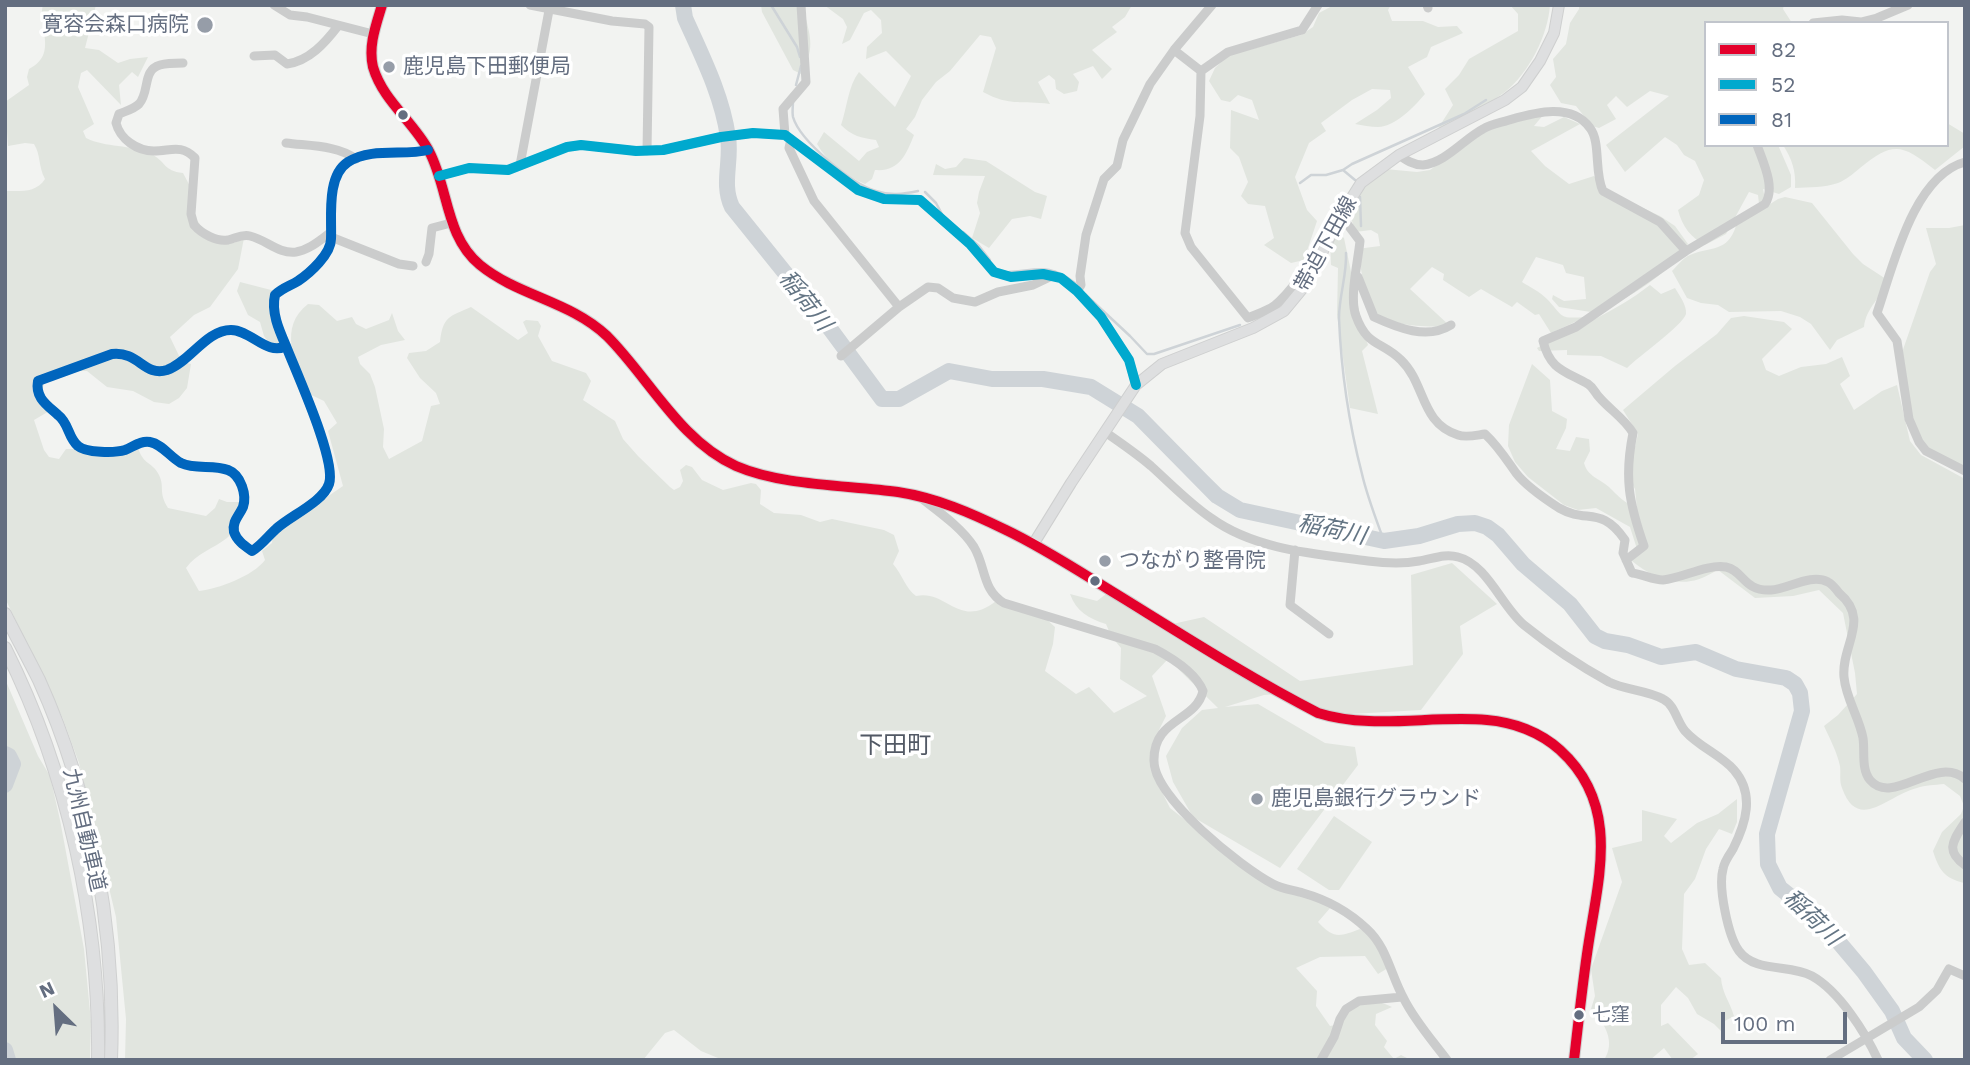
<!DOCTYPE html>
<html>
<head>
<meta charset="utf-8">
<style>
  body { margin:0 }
  #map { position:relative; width:1970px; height:1065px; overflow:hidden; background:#f2f3f1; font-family:"Work Sans",sans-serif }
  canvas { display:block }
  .frame { position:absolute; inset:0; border:7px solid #646e80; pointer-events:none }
  .legend { position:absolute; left:1704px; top:21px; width:245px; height:126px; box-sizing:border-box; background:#fff; border:2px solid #c1c5cc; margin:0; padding:9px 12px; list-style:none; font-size:21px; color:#646e80 }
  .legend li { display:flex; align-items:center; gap:14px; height:35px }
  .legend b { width:35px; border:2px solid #c1c5cc }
  .north { position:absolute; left:21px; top:974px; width:70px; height:70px; -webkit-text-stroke:5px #fff; paint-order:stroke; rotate:335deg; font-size:19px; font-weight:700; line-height:28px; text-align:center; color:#646e80 }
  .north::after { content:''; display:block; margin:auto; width:24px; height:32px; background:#646e80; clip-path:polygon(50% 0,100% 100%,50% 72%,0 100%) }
  .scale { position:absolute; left:1721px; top:1012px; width:126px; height:32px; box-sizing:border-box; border:4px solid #646e80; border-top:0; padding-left:9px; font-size:21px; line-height:24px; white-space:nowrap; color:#646e80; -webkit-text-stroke:5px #fff; paint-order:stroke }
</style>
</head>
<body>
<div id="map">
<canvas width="1970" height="1065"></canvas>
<div class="frame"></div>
<ul class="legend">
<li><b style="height:9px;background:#e4002b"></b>82</li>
<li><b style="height:9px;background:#00a9ce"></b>52</li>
<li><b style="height:9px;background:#0065bd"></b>81</li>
</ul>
<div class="north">N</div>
<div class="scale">100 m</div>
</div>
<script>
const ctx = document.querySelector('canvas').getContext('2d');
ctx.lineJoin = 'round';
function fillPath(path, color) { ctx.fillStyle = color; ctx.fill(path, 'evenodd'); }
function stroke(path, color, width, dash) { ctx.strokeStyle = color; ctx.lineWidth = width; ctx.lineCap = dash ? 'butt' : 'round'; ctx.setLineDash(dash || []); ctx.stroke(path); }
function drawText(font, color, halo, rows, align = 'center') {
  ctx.font = font + ' "Work Sans","Noto Sans JP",sans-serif'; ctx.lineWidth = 7; ctx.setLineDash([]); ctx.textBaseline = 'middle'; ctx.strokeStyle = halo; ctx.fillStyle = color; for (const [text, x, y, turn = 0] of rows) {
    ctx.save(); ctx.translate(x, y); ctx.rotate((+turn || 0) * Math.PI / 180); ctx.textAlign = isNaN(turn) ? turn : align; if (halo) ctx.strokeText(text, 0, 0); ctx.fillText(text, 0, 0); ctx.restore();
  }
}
fillPath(new Path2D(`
  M 43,5 L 96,5 L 85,48 L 99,50 L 118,63 L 130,59 L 148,57 L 138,77 L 132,72 L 119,85 L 121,105 L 87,70 L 81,73 L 78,87 L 94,124 L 83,131 L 86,138 C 106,148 130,144 151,154 C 166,161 163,171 183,173 L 192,190 L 194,216 L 204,230 L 224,243 L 234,243 L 244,238 L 238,269 L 210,307 L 194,315 L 170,337 L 182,362 L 191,364 L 187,388 L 179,398 L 169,404 L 154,402 L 133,391 L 107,387 L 87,371 L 71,371 L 45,382 L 41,392 L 51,410 L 34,420 L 44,450 L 49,457 L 59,459 L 66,449 L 138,448 C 144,466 152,461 159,475 C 165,487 158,492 168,508 L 206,516 L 215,508 L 219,499 L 227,502 L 243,502 C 239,514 237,530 227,538 C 213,549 197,553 186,568 L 199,591 C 218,589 253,576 265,560 L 262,551 L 272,543 L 273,534 L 343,486 L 328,431 L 337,423 L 324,401 L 305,392 C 295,362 278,327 308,304 L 319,305 L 337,321 L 352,317 L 356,324 L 366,329 L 389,320 L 392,313 L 398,331 L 405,340 L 381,345 L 358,357 L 360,364 L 370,374 L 375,387 L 384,429 L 383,447 L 389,459 L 422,441 L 431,406 L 440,404 L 436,393 L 420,378 L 407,358 L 409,353 L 426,351 L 440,342 C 443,316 449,317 471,307 L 518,340 L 528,333 L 523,322 L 526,320 L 538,321 L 541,326 L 538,336 L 552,361 L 586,373 L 591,381 L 583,400 L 615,421 L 623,439 L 638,456 L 670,487 L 674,490 L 680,487 L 683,481 L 680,470 L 686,465 L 692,467 L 702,480 L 723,490 L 751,483 L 756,484 L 761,490 L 760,504 L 774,513 L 801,515 L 820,522 L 832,519 L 884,530 L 894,535 L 899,551 L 893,564 C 902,574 906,589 916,596 C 947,589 959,630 996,601 L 1045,618 L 1055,627 L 1053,644 L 1045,671 L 1076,694 L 1089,687 L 1114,713 L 1147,696 L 1120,679 L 1121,648 L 1111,636 L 1106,624 C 1089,619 1076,611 1070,594 L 1097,601 L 1106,594 L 1159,627 L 1204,617 L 1300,681 L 1413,665 L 1411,575 L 1452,563 L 1497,604 L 1460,626 L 1463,654 L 1421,710 L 1334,715 L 1288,693 L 1264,695 L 1225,707 L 1258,704 L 1325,743 L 1355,747 L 1358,765 L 1280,868 L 1193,817 L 1173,782 L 1166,756 L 1182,728 L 1202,710 L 1218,708 L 1168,659 L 1152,676 L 1166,716 L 1152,744 L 1150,768 L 1170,808 L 1262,881 L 1331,907 L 1318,922 C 1334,939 1339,937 1360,929 C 1375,937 1381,953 1388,968 L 1378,974 L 1365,956 L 1320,957 L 1296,968 L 1317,991 L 1316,1006 L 1330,1026 L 1340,1024 C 1349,1003 1371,996 1392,1007 L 1376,1014 L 1375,1025 L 1387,1041 L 1384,1047 L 1394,1059 L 1401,1055 L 1411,1060 L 723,1060 L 701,1051 L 674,1030 L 665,1033 L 643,1060 L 125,1060 L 126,1019 L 116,917 L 79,763 L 63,719 L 5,598 L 5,191 C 21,191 36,193 45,179 C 38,166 41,155 34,144 L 25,143 L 8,146 L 5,102 L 29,85 L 27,77 L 29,69 C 59,54 37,26 43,5 Z
  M 761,5 L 803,5 C 809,36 817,45 801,74 L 793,70 L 762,12 Z
  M 824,5 L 1132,5 L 1125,17 L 1112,27 L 1117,32 L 1092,50 L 1112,69 L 1102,79 L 1093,66 L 1073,74 L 1079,82 L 1077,91 L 1064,94 L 1056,89 L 1055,80 L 1049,75 L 1038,82 L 1050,104 C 1021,100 1011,107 983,92 L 996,48 L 991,37 L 980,35 L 950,71 L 936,82 L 922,100 L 915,117 L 906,129 L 914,135 C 906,155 899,172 875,170 L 872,179 L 865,184 C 846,176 827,162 817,144 L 824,132 L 859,161 L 867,152 L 879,147 L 876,140 C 861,138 852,136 841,125 C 847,108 848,86 859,72 L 895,107 L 911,76 L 886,51 L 866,59 L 867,47 L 882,33 L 881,20 L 871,10 L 864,13 L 850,40 L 842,44 L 847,27 L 843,19 Z
  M 1334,5 L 1391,5 L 1388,10 L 1392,21 L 1423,21 L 1438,27 L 1457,26 L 1463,33 L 1431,47 L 1427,57 L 1408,67 L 1425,94 C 1415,106 1395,127 1378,127 C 1371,127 1362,125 1355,124 L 1377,110 L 1391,98 L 1390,90 L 1372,89 L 1352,100 L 1321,123 L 1326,131 L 1309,143 L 1295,177 L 1307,210 L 1317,221 L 1304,260 L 1291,263 L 1264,245 L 1274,238 L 1265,206 L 1248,204 L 1241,196 L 1248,182 L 1239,157 L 1230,148 L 1231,110 L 1259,120 L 1252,100 L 1238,95 L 1230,102 L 1221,100 L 1209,81 L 1215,68 L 1227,56 L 1301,35 L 1313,27 L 1319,13 Z
  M 1510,5 L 1550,5 C 1548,35 1529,73 1505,92 C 1485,107 1460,118 1437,130 L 1453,105 L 1445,89 L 1459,75 L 1469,59 L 1518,31 L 1518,14 Z
  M 1579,5 L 1784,5 L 1783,9 L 1792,23 L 1706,23 L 1706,145 L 1778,145 L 1791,175 L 1791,187 L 1779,194 L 1763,189 L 1765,199 L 1759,204 L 1758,195 L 1749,192 L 1726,234 L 1705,245 C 1691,238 1682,226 1678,210 L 1699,195 L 1704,180 L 1695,161 L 1684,155 L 1677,145 L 1665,137 L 1625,172 L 1606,145 L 1669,96 L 1650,91 L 1627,107 L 1616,96 L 1607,105 L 1616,119 L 1599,128 L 1592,126 L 1576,106 L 1561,103 L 1550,85 L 1556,77 L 1553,59 L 1566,44 L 1570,23 L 1579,9 Z
  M 1544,114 L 1534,126 L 1544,127 L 1564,117 L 1580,124 L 1531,151 L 1545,166 L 1569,184 L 1594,176 L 1611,193 L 1660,216 L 1675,226 L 1688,244 C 1667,276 1631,296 1597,313 L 1559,307 L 1552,299 L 1553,295 L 1564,301 L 1586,299 L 1584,277 L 1566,273 L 1563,265 L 1536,257 L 1522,282 C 1530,287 1540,292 1547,299 C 1564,317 1558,319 1586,317 L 1551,333 L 1539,314 L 1535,315 L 1517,302 L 1512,307 L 1481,289 L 1469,297 L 1443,280 L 1444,274 L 1432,267 L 1410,289 L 1450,326 C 1430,327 1385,328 1372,308 C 1364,295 1361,265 1357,249 L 1380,246 L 1378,234 L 1371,230 L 1355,232 L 1349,210 L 1362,187 L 1385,169 L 1417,172 L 1430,170 L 1492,126 Z
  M 1947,123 L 1965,134 L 1965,146 L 1935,170 C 1903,145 1894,140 1860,168 C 1854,173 1846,180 1838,183 C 1824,188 1809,187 1795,188 C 1796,171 1792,159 1783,145 L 1947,145 Z
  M 964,158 L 986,161 L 1035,192 L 1047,196 L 1041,219 L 1030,216 L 1012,219 L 989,248 L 972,238 L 980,213 L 977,203 L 979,192 L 985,176 L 933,175 L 936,164 L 945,169 L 956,167 Z
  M 1785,197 L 1812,203 L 1853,254 L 1863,264 L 1889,281 C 1881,297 1866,308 1864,327 L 1837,340 L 1830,350 L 1811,324 L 1800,317 L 1781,311 L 1729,312 L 1718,305 L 1701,303 L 1687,298 L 1672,271 C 1677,266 1683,258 1690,255 C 1711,246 1727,253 1736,226 L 1778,199 Z
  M 1965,225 L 1965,472 L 1924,447 L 1916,431 L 1898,364 L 1930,272 L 1936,264 L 1926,228 L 1949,228 Z
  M 1338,234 L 1344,238 L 1364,334 L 1368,345 L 1362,351 L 1378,414 L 1350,408 L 1337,315 L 1338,268 L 1331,265 C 1331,253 1328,242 1338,234 Z
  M 240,282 L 275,291 L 283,344 L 271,346 L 264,336 L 260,322 L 248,315 L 237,291 Z
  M 1650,285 L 1661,294 L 1675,288 C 1679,295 1687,305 1686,314 C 1683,325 1638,357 1627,368 L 1601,356 L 1567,355 L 1567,350 L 1539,351 L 1537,348 C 1576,327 1614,313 1650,285 Z
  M 1744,316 L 1784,322 L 1792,329 L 1762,359 L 1766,370 L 1779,376 L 1801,367 L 1826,364 L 1842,357 L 1850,376 L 1840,384 L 1854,410 L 1882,391 L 1897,385 L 1910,441 L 1921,455 L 1965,479 L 1965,882 L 1964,883 C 1944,878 1939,870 1933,851 L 1942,832 L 1961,814 L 1964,806 L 1960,796 L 1944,784 C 1935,785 1925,785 1917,788 C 1888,795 1858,833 1842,788 C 1839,781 1841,774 1840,766 C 1837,752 1830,739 1824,726 L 1838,715 L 1857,694 L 1855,673 L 1843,613 L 1819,590 L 1793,596 L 1755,598 L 1718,570 C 1710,574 1700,580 1691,581 C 1671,585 1647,574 1632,561 L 1637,549 L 1630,527 L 1596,508 L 1578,510 L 1564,505 L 1528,477 L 1515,462 L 1508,446 L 1509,425 L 1532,364 L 1550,380 L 1552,411 L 1567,419 L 1566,428 L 1556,449 L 1570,451 L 1576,437 L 1589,439 L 1590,451 L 1584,463 C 1588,477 1599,478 1609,487 C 1620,498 1623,501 1637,509 L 1635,489 L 1628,476 L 1638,434 L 1623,410 L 1675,366 L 1717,334 L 1731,318 Z
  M 5,679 L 38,756 L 50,776 L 60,820 L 84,949 L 91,1022 L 90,1060 L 11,1060 L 5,1037 Z
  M 1737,799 L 1737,822 L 1732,834 L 1719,829 L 1706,849 L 1695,879 L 1684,894 L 1682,949 L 1689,965 L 1705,963 L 1721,978 C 1722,993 1730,1002 1734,1016 L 1723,1022 L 1725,1035 L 1714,1024 L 1697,1014 L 1688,998 L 1676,987 L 1661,1005 L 1661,1026 L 1668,1023 L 1698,1054 L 1690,1060 L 1673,1060 L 1664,1048 L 1650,1060 L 1604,1060 C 1616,1042 1605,1023 1591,1009 L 1595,996 L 1591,969 L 1622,882 L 1612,848 L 1642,841 L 1642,810 L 1677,819 L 1664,836 L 1671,843 L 1697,823 L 1718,814 Z
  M 1334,816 L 1372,842 L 1339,890 L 1329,890 L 1297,869 Z`), '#e1e5df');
stroke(new Path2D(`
  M 771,5 L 797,47 L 800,57
  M 796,85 L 801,66
  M 793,101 C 793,106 792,112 793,117 C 800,141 852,184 876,191 C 890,196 904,194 918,191
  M 1343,170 L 1352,164 L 1464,114 L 1486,100
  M 1300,183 L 1311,175 L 1326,175 L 1343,170 L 1355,180
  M 925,192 L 936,203 L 942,214
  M 1360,197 L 1361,226
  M 963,232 L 979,246 L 990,260
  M 1346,253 C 1347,275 1339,296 1339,318 C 1341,369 1349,424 1362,474 C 1367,496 1376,519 1384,541
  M 1009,272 C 1039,270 1049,263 1075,283
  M 1085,294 L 1130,336 L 1147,354 L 1154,354 L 1240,325`), '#ced3d7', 2.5);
stroke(new Path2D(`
  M 683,5 L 685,18 C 702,56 722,95 728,137 C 732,161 721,184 732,207 L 831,330 L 882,399 L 899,399 L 949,371 L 992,379 L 1043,379 L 1091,387 L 1138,416 L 1202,481 L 1217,496 L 1240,510 L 1384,541 L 1419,536 L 1458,524 L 1475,523 L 1487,527 L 1498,535 L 1523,564 L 1570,604 L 1595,636 L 1605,641 L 1628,645 L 1661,657 L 1696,652 L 1736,669 L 1786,678 L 1795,684 L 1800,693 L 1802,711 L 1767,834 L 1768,864 L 1780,888 L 1821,921 L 1864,972 L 1892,1011 L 1904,1038 L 1925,1060
  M 5,754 L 9,756 L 13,764 L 5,785
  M 5,1050 L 8,1060`), '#ced3d7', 16);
const major = new Path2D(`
  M 382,5 C 376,25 368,46 373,67 C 383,101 413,121 429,151 C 449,189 445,236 480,265 C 518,296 570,301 607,336 C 649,378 680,441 736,466 C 782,486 849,485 898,492 C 937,498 971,513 1006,530 C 1048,550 1086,576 1126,600 C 1189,639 1252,679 1318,713 C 1372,730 1431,715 1487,720 C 1513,722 1540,732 1560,750 C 1623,807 1597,881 1587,954 C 1582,989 1578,1025 1574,1060
  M 1034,543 L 1071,483 L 1136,385 L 1162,364 L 1253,328 L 1284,311 L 1308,282 L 1339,218 L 1361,183 L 1399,155 L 1505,100 L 1522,87 L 1540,61 L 1554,33 L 1559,5`);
const highway = new Path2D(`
  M 5,614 C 16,636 28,658 39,680 C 92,797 116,932 111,1060
  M 5,648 C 68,774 100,919 98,1060`);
stroke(major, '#cecfcf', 12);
stroke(highway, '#cfd0d0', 14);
stroke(new Path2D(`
  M 274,5 L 290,15 L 307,17 L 373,34
  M 530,5 L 612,21 L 645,24 L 649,27 L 647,151
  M 1427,5 L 1428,8
  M 1813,23 L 1842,20 L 1861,22 L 1877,18 L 1908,5
  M 1174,50 L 1201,71 L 1200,116 L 1185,233 L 1191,247 L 1248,318 C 1257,314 1267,311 1274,306 C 1293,291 1304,268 1322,252
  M 254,56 L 275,55 L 287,64 C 309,61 325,43 338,26
  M 183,63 C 176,63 167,63 160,65 C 142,70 150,92 139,104 C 134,109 126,111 119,114 L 116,123 C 120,139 137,151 154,151 C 171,151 181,144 195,158 L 191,214 L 194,225 C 202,234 217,242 228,240 C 236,238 242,234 250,236 C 267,240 278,254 296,252 C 309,250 320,240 330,233
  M 1201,71 L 1228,52 L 1302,30 L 1318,5
  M 785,135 L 783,109 L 806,82 L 801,5
  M 791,139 L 789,148 L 814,201 L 899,307
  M 286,143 C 309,146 337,145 356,159
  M 1399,155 C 1406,160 1413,165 1423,165 C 1445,163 1464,139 1483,129 C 1491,124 1500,123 1509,120 C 1534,113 1571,102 1590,128 C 1601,142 1594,173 1603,191 L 1660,222 L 1686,251
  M 1965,162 C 1913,176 1893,267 1877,313 L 1897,341 L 1909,419 L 1919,442 L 1926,451 L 1965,471
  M 520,165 L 550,5
  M 439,176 L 469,168 L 508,170 L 567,147 L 581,145 L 636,151 L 663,150 L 721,137 L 753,133 L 785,135 L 858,190 L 884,199 L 920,200 L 970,244 L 994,272 L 1011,277 L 1043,274 L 1061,278 L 1077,291 L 1101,317 L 1129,360 L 1136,385
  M 1339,218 L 1345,221 L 1360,241 C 1358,262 1349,298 1356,316 C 1367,347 1382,341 1401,360 C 1426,384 1420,423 1458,435 C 1466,438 1477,435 1485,434 C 1498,446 1506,459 1516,473 C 1526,486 1545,499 1559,508 C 1587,524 1601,505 1625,540 L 1623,553 L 1632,573 C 1642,574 1653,580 1663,580 C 1683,578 1706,564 1726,567 C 1743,570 1744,592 1771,590 C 1788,589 1811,573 1828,582 C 1832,584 1836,589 1839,593 C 1871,620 1841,645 1844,677 C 1846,699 1859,717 1863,738 C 1865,751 1861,769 1870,780 C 1893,807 1936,754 1965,779
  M 331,237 L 399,264 L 413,266
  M 426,262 L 429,254 L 432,228 L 451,223
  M 1358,277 L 1374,317 C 1398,328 1427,340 1451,325
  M 1077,291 L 1081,285 L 1080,276 L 1086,235 L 1104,179 L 1117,166 L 1123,140 L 1150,84 L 1174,50 L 1212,5
  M 286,346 C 296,372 337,461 329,484 C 323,502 290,516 276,529 C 268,536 262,545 252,551 C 245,546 237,541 234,532 C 232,521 239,516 243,507 C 247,495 241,475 228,470 C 213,464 196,470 181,463 C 170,457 162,444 150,442 C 141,440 133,447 125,450 C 115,453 86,453 78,446 C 68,438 69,423 58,415 C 47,405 35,398 38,381 L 112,354 C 139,351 144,377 167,370 C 190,362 206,330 231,330 C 251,330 267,356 286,346 C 279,330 271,312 275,295 C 282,288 290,286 298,281 C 310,273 331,254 331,239 C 332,218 326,176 348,162 C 372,147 403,156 428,150
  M 841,356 L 899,307 L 928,287 L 938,288 L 953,298 L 975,302 L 998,292 L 1033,285 L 1054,275
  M 1105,432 C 1121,443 1137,454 1151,466 C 1171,484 1189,503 1211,518 C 1255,550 1316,554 1368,561 C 1383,563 1404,564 1419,561 C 1432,559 1445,553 1458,557 C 1487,564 1502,607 1524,625 C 1550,646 1580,666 1609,682 C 1625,690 1647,690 1663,699 C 1675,705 1677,722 1685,731 C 1699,747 1721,755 1734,770 C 1755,794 1746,823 1733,849 C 1729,855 1724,862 1723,869 C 1718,887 1728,936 1739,951 C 1755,973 1790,964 1812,976 C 1839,991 1865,1032 1878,1060
  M 921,498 C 939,512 962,528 974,547 C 986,567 982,590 1004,603 L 1155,649 C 1172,658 1196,673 1203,691 C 1196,722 1153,718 1154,761 C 1154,798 1241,867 1273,884 C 1282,889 1293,890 1303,893 C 1328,900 1349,912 1367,929 C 1387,947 1391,976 1404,999 C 1415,1021 1432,1040 1447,1060
  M 1295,550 L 1290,605 L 1329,634
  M 1626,560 L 1644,546 C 1629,503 1624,478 1633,433 C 1624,418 1610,410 1599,397 C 1595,393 1594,388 1588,384 C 1565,371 1550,370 1543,341 L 1576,327 L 1686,251 L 1765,204 C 1776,188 1763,162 1757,145
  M 1965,822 C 1954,840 1944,850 1965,865
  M 1321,1060 L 1334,1037 L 1340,1019 L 1346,1009 L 1359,1001 L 1402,997
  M 1830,1060 L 1919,1007 L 1937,990 L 1949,969 L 1965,976`), '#cbcccc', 9);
stroke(major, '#dedfe0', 10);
stroke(highway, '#dedfe0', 12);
stroke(new Path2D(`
  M 382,5 C 376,25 368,46 373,67 C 383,101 413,121 429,151 C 449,189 445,236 480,265 C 518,296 570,301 607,336 C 649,378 680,441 736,466 C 782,486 849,485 898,492 C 937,498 971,513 1006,530 C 1048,550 1086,576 1126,600 C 1189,639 1252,679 1318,713 C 1372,730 1431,715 1487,720 C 1513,722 1540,732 1560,750 C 1623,807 1597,881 1587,954 C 1582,989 1578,1025 1574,1060`), '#e4002b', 10);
stroke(new Path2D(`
  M 439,176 L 469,168 L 508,170 L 567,147 L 581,145 L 636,151 L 663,150 L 721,137 L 753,133 L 785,135 L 858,190 L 884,199 L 920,200 L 970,244 L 994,272 L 1011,277 L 1043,274 L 1061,278 L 1077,291 L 1101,317 L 1129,360 L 1136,385`), '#00a9ce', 10);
stroke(new Path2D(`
  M 286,346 C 296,372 337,461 329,484 C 323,502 290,516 276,529 C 268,536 262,545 252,551 C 245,546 237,541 234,532 C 232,521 239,516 243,507 C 247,495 241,475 228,470 C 213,464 196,470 181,463 C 170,457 162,444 150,442 C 141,440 133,447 125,450 C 115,453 86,453 78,446 C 68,438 69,423 58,415 C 47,405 35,398 38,381 L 112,354 C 139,351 144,377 167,370 C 190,362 206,330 231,330 C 251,330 267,356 286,346 C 279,330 271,312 275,295 C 282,288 290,286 298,281 C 310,273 331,254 331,239 C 332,218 326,176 348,162 C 372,147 403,156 428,150`), '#0065bd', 10);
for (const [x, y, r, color] of [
  [205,25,9,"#969da8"],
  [389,67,7,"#969da8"],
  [403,115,6,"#646e80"],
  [1105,561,7,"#969da8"],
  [1095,581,6,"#646e80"],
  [1257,799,7,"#969da8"],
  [1579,1015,6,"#646e80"]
]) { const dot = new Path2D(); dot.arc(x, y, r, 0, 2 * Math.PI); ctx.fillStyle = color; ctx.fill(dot); stroke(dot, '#fff', 2.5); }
drawText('19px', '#646e80', '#fff', [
  ["七窪",1592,1015]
], 'left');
drawText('21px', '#646e80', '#fff', [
  ["寛容会森口病院",189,25,"right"],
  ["鹿児島下田郵便局",403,67],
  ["つながり整骨院",1119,561],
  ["鹿児島銀行グラウンド",1271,799]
], 'left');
drawText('21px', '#646e80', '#fff', [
  ["帯迫下田線",1326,244,-61],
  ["九州自動車道",84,830,77]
]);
drawText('italic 23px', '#647584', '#fff', [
  ["稲荷川",805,301,52],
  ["稲荷川",1332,530,12],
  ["稲荷川",1812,918,44]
]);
drawText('24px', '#525965', '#fff', [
  ["下田町",895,746]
]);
</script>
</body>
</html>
